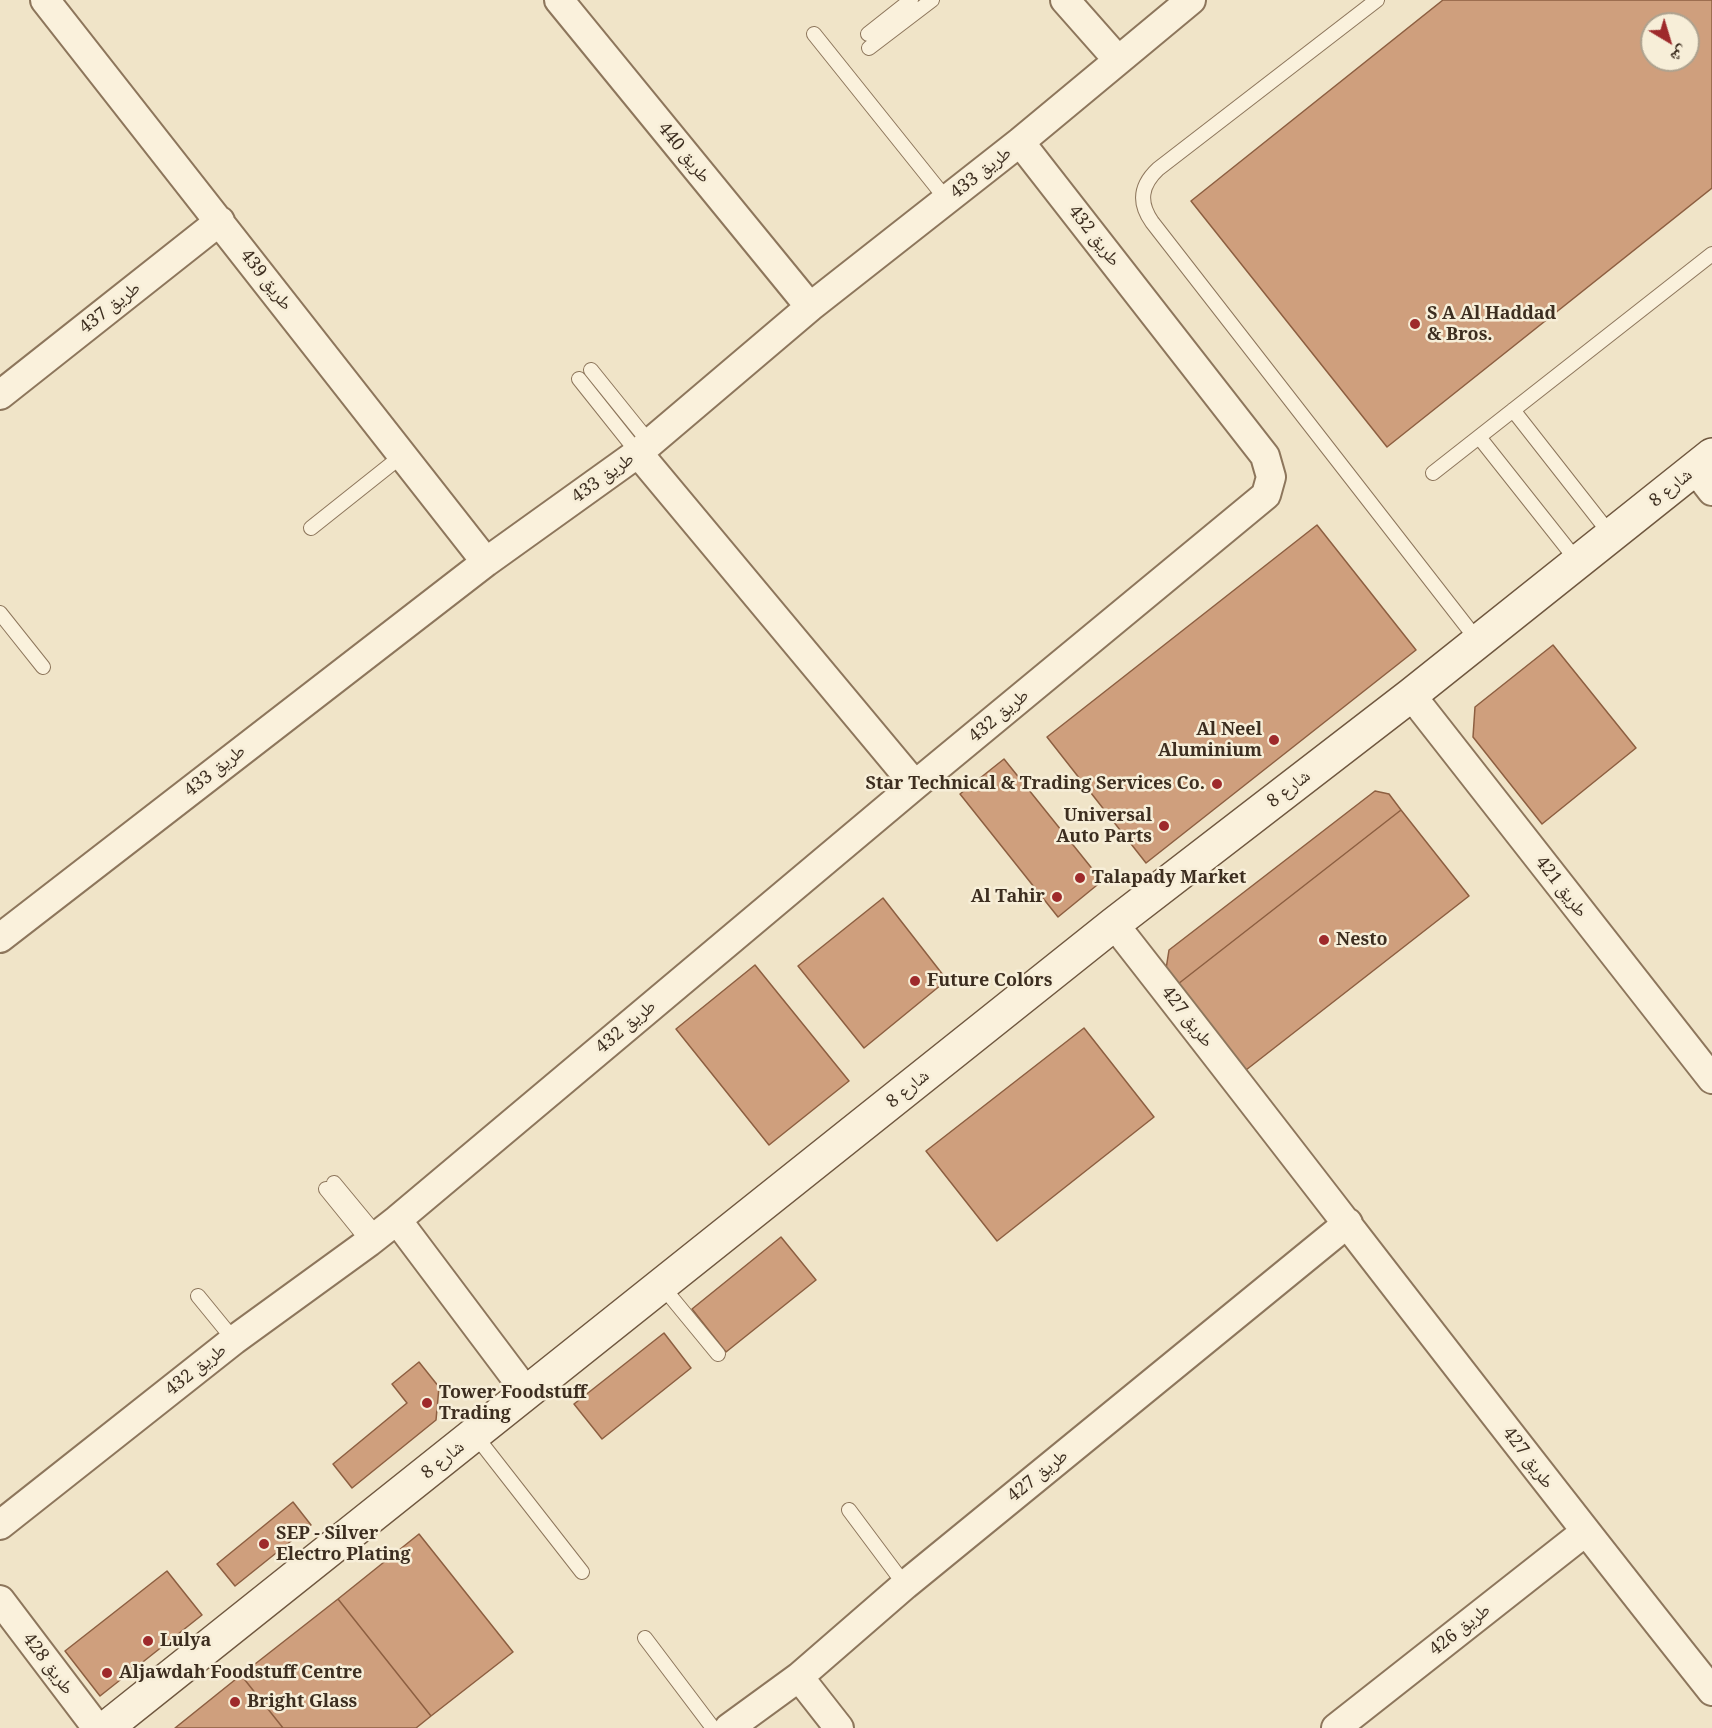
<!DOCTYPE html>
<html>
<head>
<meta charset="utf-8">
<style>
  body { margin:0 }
  #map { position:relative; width:1712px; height:1728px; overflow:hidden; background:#f0e4c8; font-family:"Noto Serif","Noto Naskh Arabic",serif }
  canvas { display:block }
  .north { position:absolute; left:1640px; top:12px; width:60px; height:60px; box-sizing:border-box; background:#f7eed8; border:2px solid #ada18e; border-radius:50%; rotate:142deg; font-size:16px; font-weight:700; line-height:24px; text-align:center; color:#3d2e20 }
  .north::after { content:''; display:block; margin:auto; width:21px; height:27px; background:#9e2a2b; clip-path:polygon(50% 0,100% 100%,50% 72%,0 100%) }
</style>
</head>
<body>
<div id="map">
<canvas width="1712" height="1728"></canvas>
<div class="north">ش</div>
</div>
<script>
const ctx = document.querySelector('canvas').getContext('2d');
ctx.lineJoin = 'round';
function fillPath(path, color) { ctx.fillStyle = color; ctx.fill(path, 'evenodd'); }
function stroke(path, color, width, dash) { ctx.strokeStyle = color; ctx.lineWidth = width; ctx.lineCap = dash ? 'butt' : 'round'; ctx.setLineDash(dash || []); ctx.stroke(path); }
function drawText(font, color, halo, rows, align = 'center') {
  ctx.font = font + ' "Noto Serif","Noto Naskh Arabic",serif'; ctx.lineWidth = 5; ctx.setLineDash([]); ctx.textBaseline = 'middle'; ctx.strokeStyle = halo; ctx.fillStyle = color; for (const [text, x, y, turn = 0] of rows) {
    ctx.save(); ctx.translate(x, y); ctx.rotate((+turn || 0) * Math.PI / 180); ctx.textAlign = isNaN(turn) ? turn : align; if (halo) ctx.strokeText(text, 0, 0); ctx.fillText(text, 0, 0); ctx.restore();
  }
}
const building = new Path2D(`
  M 1443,0 L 1712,0 L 1712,188 L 1387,447 L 1191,201 ZM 1652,24 L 1688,24 L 1688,60 L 1652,60 Z
  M 1317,525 L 1416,650 L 1146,863 L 1047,737 Z
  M 1553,645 L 1636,748 L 1542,824 L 1473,737 L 1475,707 Z
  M 1004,759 L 1102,881 L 1058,917 L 960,794 Z
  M 1375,791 L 1389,794 L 1401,810 L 1178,984 L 1166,969 L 1169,950 Z
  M 1401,810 L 1469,896 L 1246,1070 L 1178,984 Z
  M 883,898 L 947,980 L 864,1048 L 798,966 Z
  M 755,965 L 849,1081 L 769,1145 L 676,1029 Z
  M 1084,1028 L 1154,1117 L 997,1241 L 926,1151 Z
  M 781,1237 L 816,1280 L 726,1352 L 692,1309 Z
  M 664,1333 L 691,1368 L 602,1439 L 574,1404 Z
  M 419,1362 L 439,1387 L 436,1420 L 352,1488 L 333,1464 L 407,1403 L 392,1384 Z
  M 293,1502 L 311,1525 L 235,1586 L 217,1564 Z
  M 419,1534 L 513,1652 L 431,1716 L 338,1599 Z
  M 167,1571 L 202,1615 L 100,1696 L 65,1651 Z
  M 338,1599 L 431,1716 L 416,1728 L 283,1728 L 241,1675 Z
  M 241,1675 L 283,1728 L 175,1728 Z`);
fillPath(building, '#cf9f7d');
stroke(building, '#8d5f41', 1.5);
const lane = new Path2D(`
  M 1377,0 L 1158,169 C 1141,185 1138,202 1152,222 L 1478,641
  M 814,34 L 947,200
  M 868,34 L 911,0
  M 869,48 L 932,0
  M 591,370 L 649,442
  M 579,379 L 638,453
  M 1513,410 L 1611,535
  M 1479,437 L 1578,562
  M 1433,473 L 1712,254
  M 311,528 L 404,454
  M 0,613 L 43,667
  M 334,1183 L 377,1235
  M 326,1189 L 369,1242
  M 662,1286 L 718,1354
  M 198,1296 L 234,1340
  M 475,1435 L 582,1572
  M 849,1510 L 905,1585
  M 645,1638 L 713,1728`);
const street = new Path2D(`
  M 45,0 L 486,562
  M 559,0 L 810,307
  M 1065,0 L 1118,60
  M 0,395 L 220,221
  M 638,453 L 915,785
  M 1695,469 L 1712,491
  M 1411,695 L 1712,1079
  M 1114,924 C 1314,1179 1510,1438 1712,1691
  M 0,938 L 486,562 L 638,453 L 810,307 L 1020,142 L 1191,0
  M 397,1220 L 527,1393
  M 0,1525 L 234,1340 L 369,1242 L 397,1220 L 915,785 L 1266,495 L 1271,477 L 1265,456 L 1020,142
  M 0,1600 L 97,1728
  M 799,1677 L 839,1728
  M 729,1728 L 799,1677 L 905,1585 L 1348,1223
  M 1336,1728 L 1585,1532`);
const secondary = new Path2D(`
  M 106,1728 L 1114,924 L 1411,695 L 1712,455`);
stroke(lane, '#8d765c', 16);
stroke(street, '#8d765c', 32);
stroke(secondary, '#6f573f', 36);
stroke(lane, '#faf1dc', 14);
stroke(street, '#faf1dc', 28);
stroke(secondary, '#faf1dc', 33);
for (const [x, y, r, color] of [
  [1415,324,6,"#9e2a2b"],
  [1274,740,6,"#9e2a2b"],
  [1217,784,6,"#9e2a2b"],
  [1164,826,6,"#9e2a2b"],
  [1080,878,6,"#9e2a2b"],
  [1057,897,6,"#9e2a2b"],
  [1324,940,6,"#9e2a2b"],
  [915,981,6,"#9e2a2b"],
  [427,1403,6,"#9e2a2b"],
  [264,1544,6,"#9e2a2b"],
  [148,1641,6,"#9e2a2b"],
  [107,1673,6,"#9e2a2b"],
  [235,1702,6,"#9e2a2b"]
]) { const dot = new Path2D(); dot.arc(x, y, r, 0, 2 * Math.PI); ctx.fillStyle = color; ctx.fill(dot); stroke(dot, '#f7eed8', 2); }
drawText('18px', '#3d2e20', '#f7eed8', [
  ["طريق 440",684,153,51],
  ["طريق 433",981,173,-38],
  ["طريق 432",1094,236,52],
  ["طريق 439",266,280,52],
  ["طريق 437",110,308,-38],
  ["طريق 433",603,478,-36],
  ["شارع 8",1671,488,-39],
  ["طريق 432",999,716,-40],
  ["طريق 433",215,771,-38],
  ["شارع 8",1289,789,-38],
  ["طريق 421",1561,887,52],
  ["طريق 427",1187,1017,52],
  ["طريق 432",626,1027,-40],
  ["شارع 8",908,1089,-39],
  ["طريق 432",196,1370,-38],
  ["طريق 427",1528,1458,53],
  ["شارع 8",443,1460,-39],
  ["طريق 427",1038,1476,-39],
  ["طريق 426",1460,1630,-38],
  ["طريق 428",48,1664,53]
]);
drawText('bold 18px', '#3d2e20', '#f7eed8', [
  ["S A Al Haddad",1427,314],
  ["& Bros.",1427,335],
  ["Al Neel",1262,730,"right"],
  ["Aluminium",1262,751,"right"],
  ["Star Technical & Trading Services Co.",1205,784,"right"],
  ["Universal",1152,816,"right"],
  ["Auto Parts",1152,837,"right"],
  ["Talapady Market",1092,878],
  ["Al Tahir",1045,897,"right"],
  ["Nesto",1336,940],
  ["Future Colors",927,981],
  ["Tower Foodstuff",439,1393],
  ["Trading",439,1414],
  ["SEP - Silver",276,1534],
  ["Electro Plating",276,1555],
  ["Lulya",160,1641],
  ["Aljawdah Foodstuff Centre",119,1673],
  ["Bright Glass",247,1702]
], 'left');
</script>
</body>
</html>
